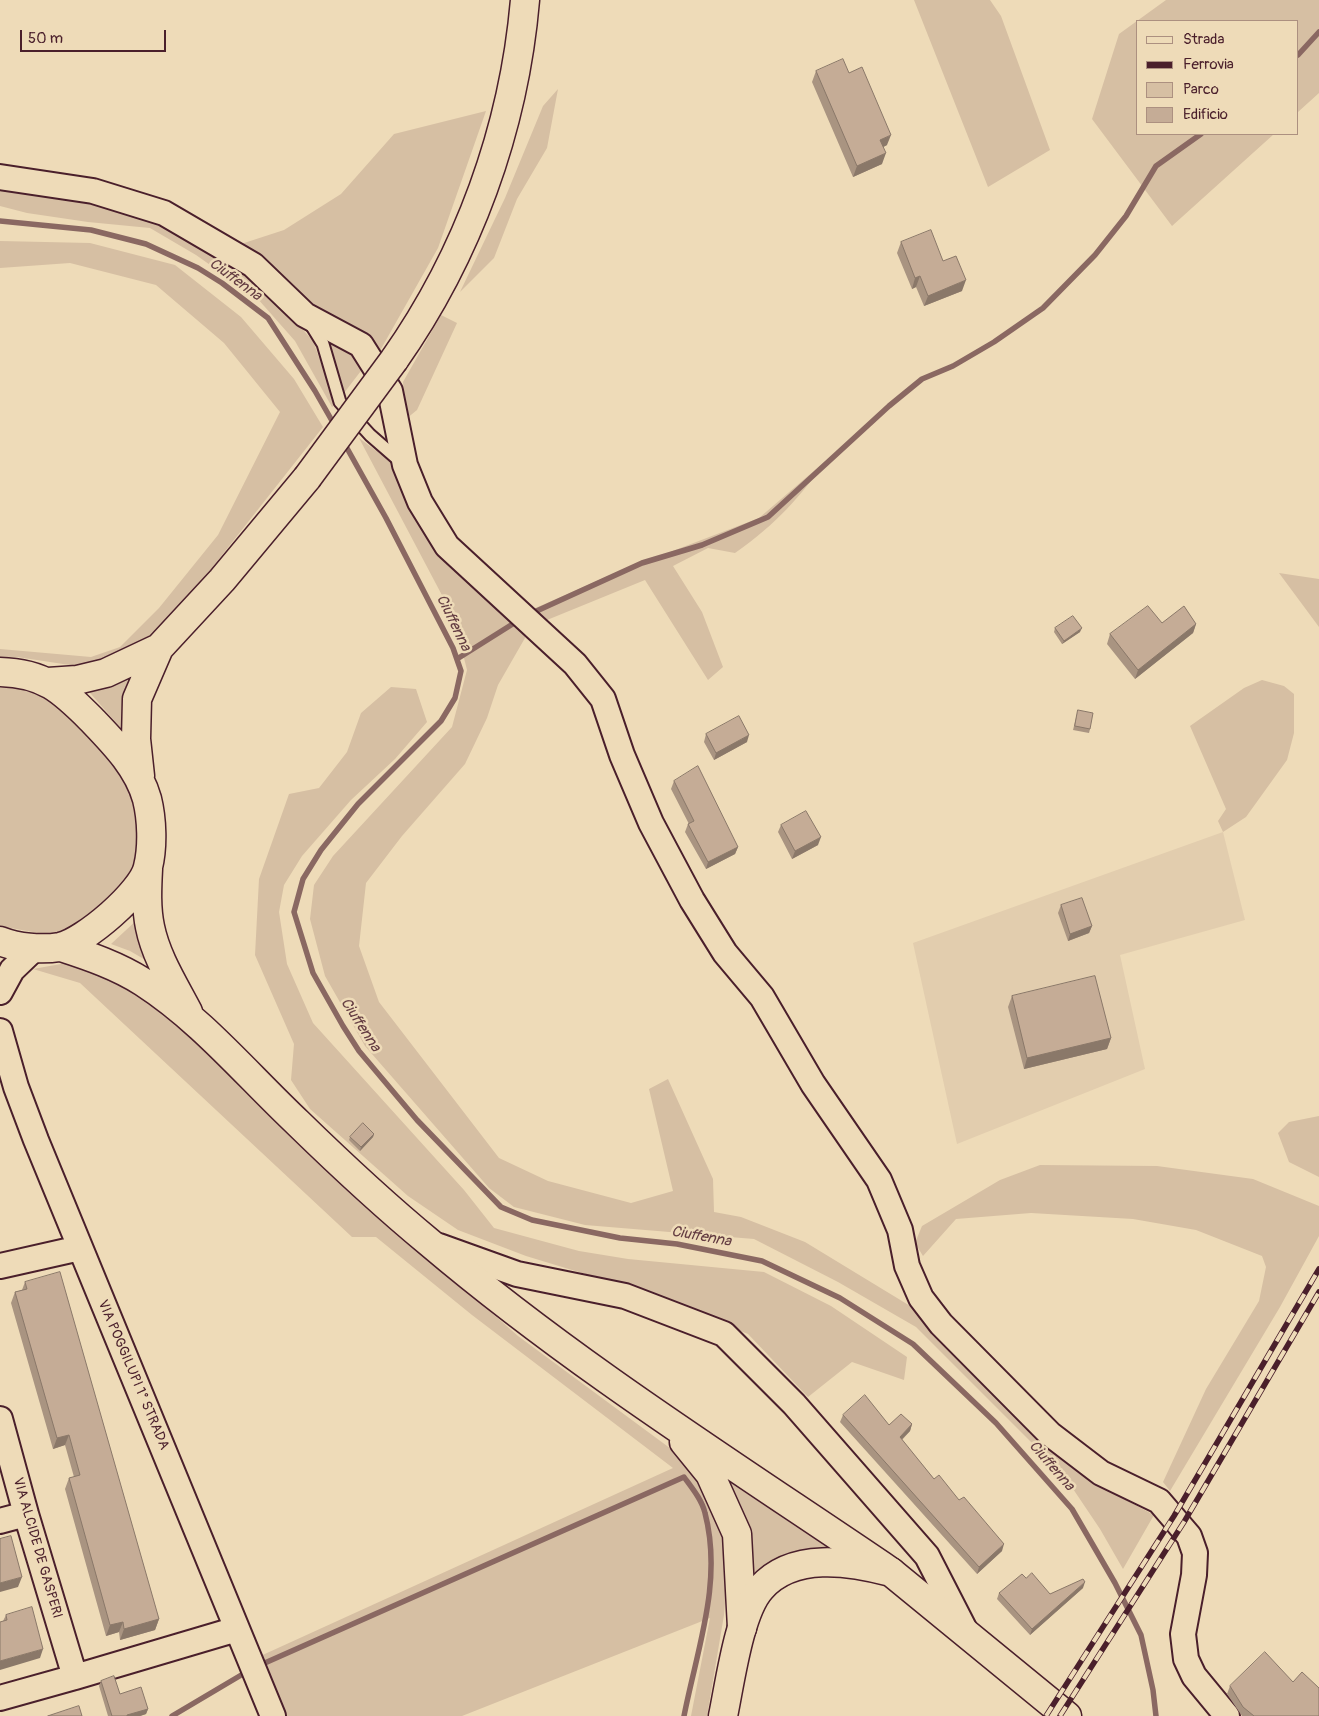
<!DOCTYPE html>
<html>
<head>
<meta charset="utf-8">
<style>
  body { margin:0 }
  #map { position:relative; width:1319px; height:1716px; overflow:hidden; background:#eedbb8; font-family:Pangolin,sans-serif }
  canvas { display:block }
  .legend { position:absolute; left:1136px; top:20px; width:162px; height:115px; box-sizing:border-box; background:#eedbb8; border:1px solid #ac9080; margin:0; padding:6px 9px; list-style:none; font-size:15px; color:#4a1f2b }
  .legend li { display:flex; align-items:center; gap:10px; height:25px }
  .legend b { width:25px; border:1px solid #ac9080 }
  .scale { position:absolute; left:20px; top:30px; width:146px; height:22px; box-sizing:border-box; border:2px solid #4a1f2b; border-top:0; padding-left:6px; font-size:15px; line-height:18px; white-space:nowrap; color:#4a1f2b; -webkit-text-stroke:4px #eedbb8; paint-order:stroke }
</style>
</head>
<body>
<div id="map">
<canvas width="1319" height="1716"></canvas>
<ul class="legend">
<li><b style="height:6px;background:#eedbb8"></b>Strada</li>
<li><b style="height:6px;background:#4a1f2b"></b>Ferrovia</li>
<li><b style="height:14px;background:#d6bfa3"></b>Parco</li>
<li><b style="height:14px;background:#c5ac96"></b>Edificio</li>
</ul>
<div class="scale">50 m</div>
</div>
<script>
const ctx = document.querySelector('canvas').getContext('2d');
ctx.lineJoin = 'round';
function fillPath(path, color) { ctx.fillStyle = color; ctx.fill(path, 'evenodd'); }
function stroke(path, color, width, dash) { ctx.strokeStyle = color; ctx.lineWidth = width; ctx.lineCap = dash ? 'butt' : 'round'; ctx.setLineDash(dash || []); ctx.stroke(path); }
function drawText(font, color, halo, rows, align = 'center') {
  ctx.font = font + ' Pangolin,sans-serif'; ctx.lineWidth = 5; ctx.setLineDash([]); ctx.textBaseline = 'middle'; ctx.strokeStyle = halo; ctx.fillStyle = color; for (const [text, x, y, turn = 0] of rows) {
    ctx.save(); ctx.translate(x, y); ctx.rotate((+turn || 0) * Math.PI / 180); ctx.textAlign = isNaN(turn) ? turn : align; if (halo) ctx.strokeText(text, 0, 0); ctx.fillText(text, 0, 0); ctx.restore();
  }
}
fillPath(new Path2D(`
  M 1223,832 L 1245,920 L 1120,955 L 1145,1069 L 957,1144 L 913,943 Z`), '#e2cdae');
fillPath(new Path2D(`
  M 914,0 L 990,0 L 1001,16 L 1050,150 L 988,187 Z
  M 1166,0 L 1319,0 L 1319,93 L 1298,112 L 1298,21 L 1138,21 L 1138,134 L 1274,134 L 1172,226 L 1092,119 L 1119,34 Z
  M 558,89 L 547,148 L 517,199 L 494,258 L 460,292 L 505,198 L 543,106 Z
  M 486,111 L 438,248 L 377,356 L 308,311 L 241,244 L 284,230 L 341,194 L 394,134 Z
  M 0,187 L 112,205 L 161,220 L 232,260 L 271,294 L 313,341 L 336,404 L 332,407 L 295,341 L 257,298 L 196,255 L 150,228 L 88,222 L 27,213 L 0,206 Z
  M 0,241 L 90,243 L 175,265 L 241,317 L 294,379 L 323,427 L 196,588 L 146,648 L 96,669 L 17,657 L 0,658 L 0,649 L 91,657 L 120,647 L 159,608 L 218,535 L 280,412 L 224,343 L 156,285 L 70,263 L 0,268 Z
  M 441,315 L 457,323 L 417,410 L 406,419 L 403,382 Z
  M 325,332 L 367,363 L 344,393 Z
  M 359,438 L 398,467 L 529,631 L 498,685 L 487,718 L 465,764 L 402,836 L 366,883 L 359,946 L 379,1002 L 499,1158 L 548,1181 L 631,1203 L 673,1191 L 649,1089 L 668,1079 L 713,1179 L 714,1212 L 741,1217 L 805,1242 L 925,1315 L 997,1395 L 1098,1485 L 1154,1515 L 1123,1569 L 1100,1529 L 1063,1474 L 916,1327 L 838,1282 L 754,1239 L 585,1225 L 514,1207 L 489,1188 L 365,1046 L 325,976 L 310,919 L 314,885 L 333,856 L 452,727 L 467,670 L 454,618 Z
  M 830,457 C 798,498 778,523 735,553 L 708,548 L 673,566 L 702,612 L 723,667 L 708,680 L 645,580 L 547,620 L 531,610 L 615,573 L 759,518 Z
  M 1279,573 L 1319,579 L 1319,627 Z
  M 139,671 L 126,734 L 84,686 Z
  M 1262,680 L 1284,686 L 1294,694 L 1294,733 L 1287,760 L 1246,817 L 1223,832 L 1218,821 L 1226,809 L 1190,726 L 1244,688 Z
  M 21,687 L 58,704 L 132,784 L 139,810 L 139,849 L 133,878 L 80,924 L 49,935 L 0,926 L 0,688 Z
  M 391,687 L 416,689 L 427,722 L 395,759 L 351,800 L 302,856 L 284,885 L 279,912 L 287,964 L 313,1023 L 464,1190 L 494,1228 L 579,1251 L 628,1259 L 764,1272 L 831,1306 L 907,1357 L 904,1380 L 852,1362 L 808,1397 L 748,1334 L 641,1291 L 526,1256 L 458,1230 L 408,1196 L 310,1109 L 291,1080 L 294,1044 L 255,955 L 259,879 L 289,794 L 319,788 L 347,752 L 361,713 Z
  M 139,918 L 149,962 L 130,951 L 111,944 Z
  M 72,962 L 96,965 L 153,1001 L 291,1136 L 518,1336 L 682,1457 L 703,1483 L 722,1520 L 728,1568 L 724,1615 L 707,1716 L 691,1716 L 710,1618 L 462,1716 L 278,1716 L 256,1658 L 673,1468 L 472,1315 L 376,1237 L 352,1237 L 80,983 L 33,969 Z
  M 1319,1116 L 1319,1177 L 1289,1162 L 1278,1133 L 1289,1122 Z
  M 1040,1165 L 1157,1166 L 1253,1179 L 1319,1206 L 1319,1236 L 1280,1307 L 1170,1491 L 1163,1482 L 1206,1389 L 1259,1301 L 1266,1267 L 1262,1256 L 1196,1230 L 1133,1219 L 1031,1213 L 956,1219 L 923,1256 L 915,1243 L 922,1226 L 1000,1180 Z
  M 716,1462 L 844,1547 C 806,1546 781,1553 750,1575 L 750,1547 L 741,1505 Z`), '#d6bfa3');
stroke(new Path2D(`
  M 1298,55 L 1319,32
  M 0,221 L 91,230 L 146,244 L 198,268 L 222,283 L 268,318 L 315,391 L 335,426
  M 343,441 L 386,518 L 453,648 L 461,671 L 455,698 L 441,721 L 358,804 L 321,850 L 303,879 L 294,912 L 313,973 L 343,1026 L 359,1051 L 417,1120 L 501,1207 L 532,1220 L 620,1238 L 677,1244 L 762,1261 L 840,1298 L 913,1344 L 996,1423 L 1072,1509 L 1115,1583 L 1141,1635 L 1153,1690 L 1156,1716
  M 530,614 L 642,563 L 702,545 L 768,517 L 889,406 L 922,379 L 953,366 L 994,342 L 1043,308 L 1095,255 L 1126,216 L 1156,166 L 1201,134
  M 457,659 L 519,620
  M 258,1666 L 684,1477 C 692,1488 702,1500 705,1513 C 723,1582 697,1649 684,1716
  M 172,1716 L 248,1671`), '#8a6862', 5.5);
const service = new Path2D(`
  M 310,323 L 323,344 L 340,402 L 370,435 L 401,462`);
const minor = new Path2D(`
  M 0,177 L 93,191 L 164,213 L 253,265 L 305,315 L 361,345 L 390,391 L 405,465 L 420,502 L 447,546 L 575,664 L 603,699 L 622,755 L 651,823 L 692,900 L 725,953 L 762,997 L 813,1084 L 879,1180 L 900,1230 L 907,1266 L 921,1298 L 941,1324 L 1050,1434 L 1101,1473 L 1159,1501 L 1189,1536 L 1195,1553 L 1194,1575 L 1183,1634 L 1186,1659 L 1194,1676 L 1227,1716
  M 0,992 L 12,970 L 36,947
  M 0,1031 L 16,1087 L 36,1140 L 273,1716
  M 439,1246 L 517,1274 L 625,1296 L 724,1334 L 794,1404 L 927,1556 L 966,1632
  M 0,1266 L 80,1248
  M 0,1419 L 26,1514 L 75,1677 L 0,1698
  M 0,1521 L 26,1514
  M 75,1677 L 237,1629`);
const secondary = new Path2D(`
  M 394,360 C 468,255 514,129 525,0
  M 0,672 C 44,673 62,690 91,719 C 114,743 138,767 147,799 C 152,819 153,847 148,867 C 143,892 84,942 60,947 C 41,950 18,948 0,941
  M 48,682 L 77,680 L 106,673 L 159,648 L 222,580 L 307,478
  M 140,776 L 136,739 L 137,699 L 159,648
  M 148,869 C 147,888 146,908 150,927 C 156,957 174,985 188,1012
  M 61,947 C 89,956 118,966 143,982 C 202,1020 247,1075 298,1123 C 340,1164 384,1205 430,1243 C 574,1365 735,1466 891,1572
  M 684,1442 L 710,1474 L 737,1534 L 742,1628`);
const primary = new Path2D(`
  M 723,1716 C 730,1683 739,1612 761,1588 C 793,1552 849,1561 891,1572 L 1067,1716`);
stroke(service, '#4a1f2b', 15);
stroke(minor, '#4a1f2b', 28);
stroke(secondary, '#4a1f2b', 31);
stroke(primary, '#4a1f2b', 31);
stroke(service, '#eedbb8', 11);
stroke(minor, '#eedbb8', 24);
stroke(secondary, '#eedbb8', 28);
stroke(primary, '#eedbb8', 28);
const rail = new Path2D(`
  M 1046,1716 L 1174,1516 L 1319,1269
  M 1060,1716 L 1184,1522 L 1319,1292`);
stroke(rail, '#4a1f2b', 5.5);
stroke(rail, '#eedbb8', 4, [11]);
const secondaryBridge = new Path2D(`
  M 307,478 L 394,360`);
stroke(secondaryBridge, '#4a1f2b', 31, []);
stroke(secondaryBridge, '#eedbb8', 28);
fillPath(new Path2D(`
  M 816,71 L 849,73 L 887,145 L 883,147 L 882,164 L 853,177 L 812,82 Z
  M 901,242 L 943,261 L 962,291 L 924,306 L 916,287 L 912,289 L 897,253 Z
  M 1162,623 L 1196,624 L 1193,633 L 1135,679 L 1107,644 L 1110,634 Z
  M 1055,628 L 1080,632 L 1062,644 L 1054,632 Z
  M 1078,710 L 1090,729 L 1089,733 L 1073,730 Z
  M 706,734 L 747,742 L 714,760 L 704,742 Z
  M 674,781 L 738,847 L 735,854 L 706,869 L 685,832 L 688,824 L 689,824 L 671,789 Z
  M 781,825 L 818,845 L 792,859 L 778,832 Z
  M 1061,905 L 1092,926 L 1089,933 L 1068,941 L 1058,913 Z
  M 1012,996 L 1111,1038 L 1107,1049 L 1024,1069 L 1008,1007 Z
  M 374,1134 L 373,1137 L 360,1151 L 349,1140 L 350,1137 Z
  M 25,1282 L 159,1619 L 155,1630 L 120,1640 L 119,1632 L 106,1636 L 65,1489 L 69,1478 L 74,1477 L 65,1445 L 53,1449 L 11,1303 L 15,1292 L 22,1290 Z
  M 843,1415 L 889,1425 L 912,1424 L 910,1431 L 902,1440 L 934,1479 L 1002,1551 L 977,1574 L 840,1422 Z
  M 1026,1578 L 1050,1594 L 1083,1588 L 1030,1635 L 997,1599 L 999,1593 Z
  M 6,1615 L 40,1658 L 3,1621 Z
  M 101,1681 L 120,1694 L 148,1709 L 146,1714 L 140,1716 L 108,1716 L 99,1686 Z
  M 1230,1686 L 1319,1716 L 1242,1716 L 1227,1694 Z`), '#a99481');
fillPath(new Path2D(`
  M 891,135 L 887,145 L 876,151 L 880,140 Z
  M 886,153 L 882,164 L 853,177 L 857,166 Z
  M 920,276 L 916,287 L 912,289 L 915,278 Z
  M 966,280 L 962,291 L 924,306 L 928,296 Z
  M 1196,624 L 1193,633 L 1135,679 L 1138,670 Z
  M 1082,628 L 1080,632 L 1062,644 L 1064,641 Z
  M 749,735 L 747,742 L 714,760 L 716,753 Z
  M 821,837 L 818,845 L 792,859 L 795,851 Z
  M 738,847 L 735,854 L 706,869 L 708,862 Z
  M 1092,926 L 1089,933 L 1068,941 L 1070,934 Z
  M 1111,1038 L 1107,1049 L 1024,1069 L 1027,1058 Z
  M 374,1134 L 373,1137 L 360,1151 L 361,1147 Z
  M 912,1424 L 910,1431 L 897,1444 L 900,1437 Z
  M 69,1435 L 65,1445 L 53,1449 L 57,1438 Z
  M 1004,1544 L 1002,1551 L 977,1574 L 979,1567 Z
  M 22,1577 L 18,1587 L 0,1592 L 0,1583 Z
  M 1085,1582 L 1083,1588 L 1030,1635 L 1032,1629 Z
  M 159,1619 L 155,1630 L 120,1640 L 124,1629 Z
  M 123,1622 L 119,1632 L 106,1636 L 110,1625 Z
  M 43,1649 L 40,1658 L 0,1670 L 0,1661 Z
  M 148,1709 L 146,1714 L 140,1716 L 127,1716 L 127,1715 Z`), '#8a7869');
const building = new Path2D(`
  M 843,59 L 849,73 L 862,67 L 891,135 L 880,140 L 886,153 L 857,166 L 816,71 Z
  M 931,230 L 943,261 L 956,256 L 966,280 L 928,296 L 920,276 L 915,278 L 901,242 Z
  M 1148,606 L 1162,623 L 1184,606 L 1196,624 L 1138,670 L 1110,634 Z
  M 1073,616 L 1082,628 L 1064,641 L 1055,628 Z
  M 1078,710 L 1093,713 L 1090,729 L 1075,726 Z
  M 739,716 L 749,735 L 716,753 L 706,734 Z
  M 698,766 L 738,847 L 708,862 L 688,824 L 694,821 L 674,781 Z
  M 806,811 L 821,837 L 795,851 L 781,825 Z
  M 1082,898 L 1092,926 L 1070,934 L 1061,905 Z
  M 1095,976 L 1111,1038 L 1027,1058 L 1012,996 Z
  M 363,1123 L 374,1134 L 361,1147 L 350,1137 Z
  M 60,1272 L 159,1619 L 124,1629 L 123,1622 L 110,1625 L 69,1478 L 80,1475 L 69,1435 L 57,1438 L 15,1292 L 27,1289 L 25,1282 Z
  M 865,1395 L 889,1425 L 901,1414 L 912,1424 L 900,1437 L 934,1479 L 939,1475 L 959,1500 L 964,1497 L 1004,1544 L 979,1567 L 843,1415 Z
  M 11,1536 L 22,1577 L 0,1583 L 0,1539 Z
  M 1032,1573 L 1050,1594 L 1083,1579 L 1085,1582 L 1032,1629 L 999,1593 L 1022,1574 L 1026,1578 Z
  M 32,1607 L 43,1649 L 0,1661 L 0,1622 L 7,1620 L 6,1615 Z
  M 1265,1652 L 1293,1682 L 1302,1672 L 1319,1688 L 1319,1716 L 1254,1716 L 1243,1707 L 1230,1686 Z
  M 114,1676 L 120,1694 L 141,1687 L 148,1709 L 127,1715 L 127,1716 L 112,1716 L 101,1681 Z
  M 79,1706 L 82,1716 L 48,1716 Z`);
fillPath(building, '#c5ac96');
stroke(building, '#8a7869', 1);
drawText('14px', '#4a1f2b', '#eedbb8', [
  ["VIA POGGILUPI 1° STRADA",133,1375,67],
  ["VIA ALCIDE DE GASPERI",37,1548,74]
]);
drawText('italic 15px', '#643d42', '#eedbb8', [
  ["Ciuffenna",235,280,36],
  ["Ciuffenna",453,623,64],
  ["Ciuffenna",360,1025,57],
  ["Ciuffenna",701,1237,10],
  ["Ciuffenna",1051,1466,49]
]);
</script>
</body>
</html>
